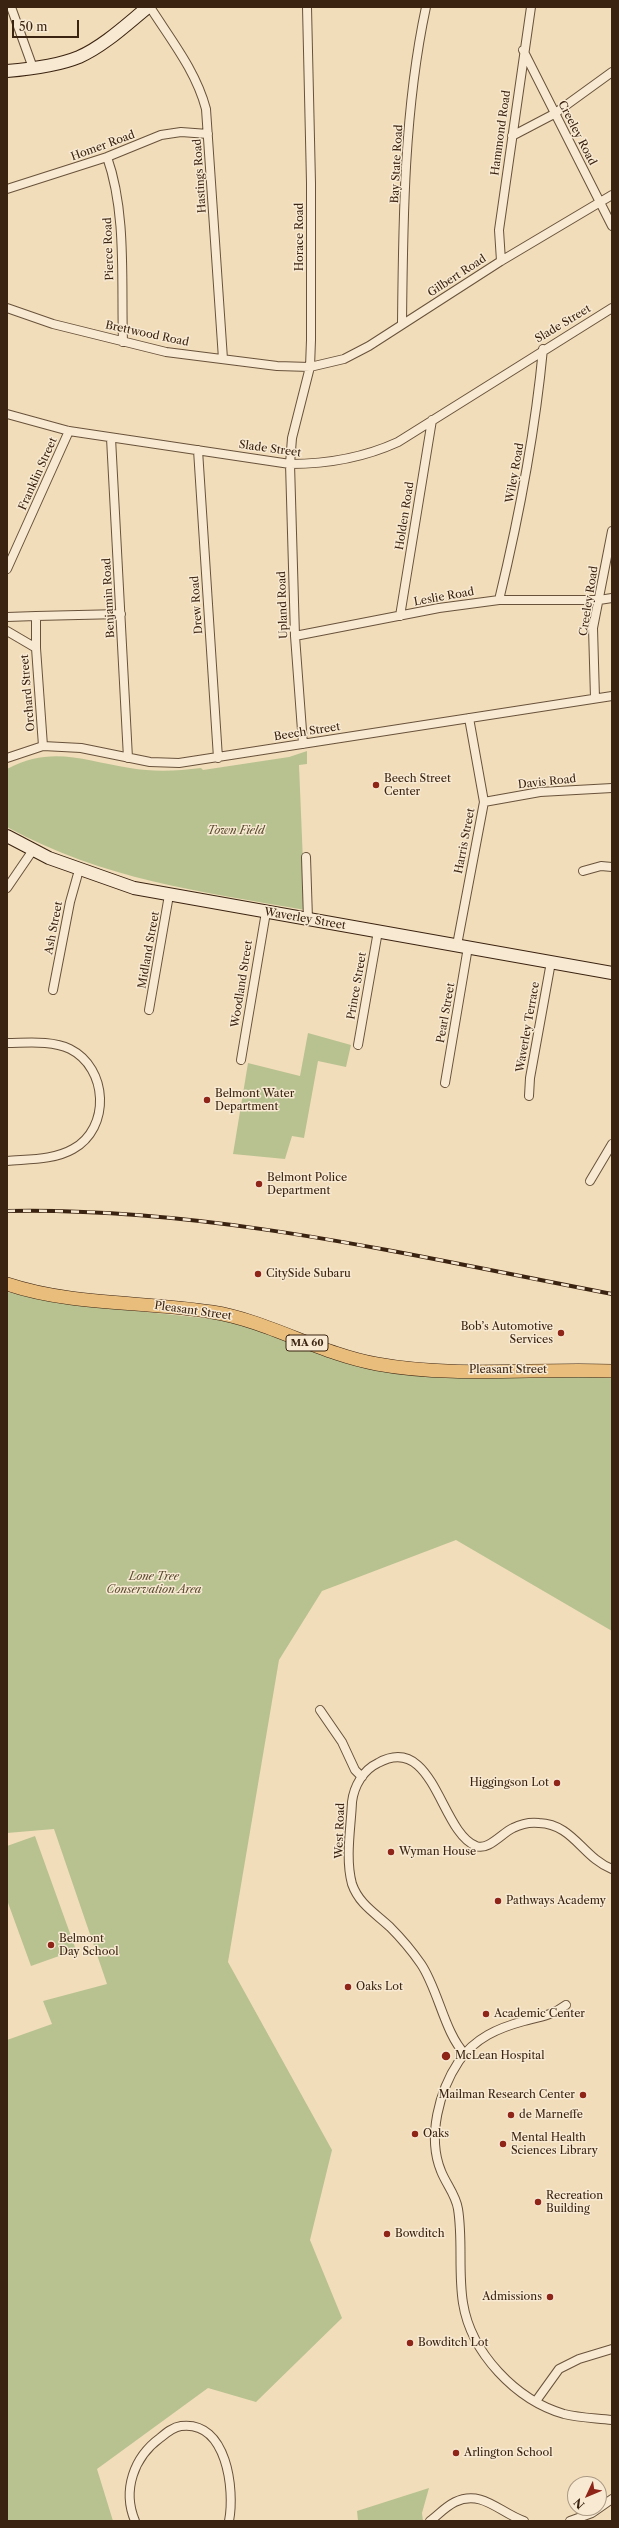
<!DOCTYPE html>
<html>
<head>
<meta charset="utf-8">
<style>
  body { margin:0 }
  #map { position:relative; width:619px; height:2528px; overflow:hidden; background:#f2ddba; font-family:"Libre Caslon Text",serif }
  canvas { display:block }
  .frame { position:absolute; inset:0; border:8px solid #3b2311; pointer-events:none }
  .north { position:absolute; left:567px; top:2476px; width:40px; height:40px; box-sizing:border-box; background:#f7e9d2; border:1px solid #ac9a85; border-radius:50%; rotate:226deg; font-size:11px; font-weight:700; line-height:16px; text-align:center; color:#3b2311 }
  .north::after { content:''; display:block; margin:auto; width:14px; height:18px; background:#8f2418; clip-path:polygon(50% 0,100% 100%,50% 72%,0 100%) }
  .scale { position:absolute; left:12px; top:20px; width:67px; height:18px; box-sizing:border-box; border:2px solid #3b2311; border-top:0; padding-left:5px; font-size:12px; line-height:14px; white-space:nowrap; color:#3b2311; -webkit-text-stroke:3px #f7e9d2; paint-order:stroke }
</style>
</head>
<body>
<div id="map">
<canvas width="619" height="2528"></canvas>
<div class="frame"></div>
<div class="north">N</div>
<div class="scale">50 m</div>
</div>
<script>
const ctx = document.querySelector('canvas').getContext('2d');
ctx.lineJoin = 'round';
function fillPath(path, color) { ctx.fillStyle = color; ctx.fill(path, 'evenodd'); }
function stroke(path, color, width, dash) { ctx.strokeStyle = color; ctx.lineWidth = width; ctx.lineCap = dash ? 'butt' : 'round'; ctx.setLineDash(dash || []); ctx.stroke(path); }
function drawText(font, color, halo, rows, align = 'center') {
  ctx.font = font + ' "Libre Caslon Text",serif'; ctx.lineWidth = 3; ctx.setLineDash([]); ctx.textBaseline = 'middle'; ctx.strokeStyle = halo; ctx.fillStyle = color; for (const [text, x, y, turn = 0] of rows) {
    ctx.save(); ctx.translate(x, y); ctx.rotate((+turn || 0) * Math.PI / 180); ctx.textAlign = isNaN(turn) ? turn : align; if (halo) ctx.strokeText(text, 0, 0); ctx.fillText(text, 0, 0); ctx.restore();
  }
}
fillPath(new Path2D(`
  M 307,751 L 307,764 L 299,765 L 305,910 C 198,891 105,880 7,827 L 7,769 C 52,745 84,761 130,768 C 153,772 177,771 201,768 L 203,770 L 289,757 Z
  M 308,1033 L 351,1045 L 346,1067 L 318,1061 L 304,1138 L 292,1136 L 285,1159 L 233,1154 L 248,1063 L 300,1076 Z
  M 7,1292 L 61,1303 L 222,1320 L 260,1331 L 325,1356 L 440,1376 L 612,1377 L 612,1631 L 456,1540 L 322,1591 L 279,1660 L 228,1962 L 332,2150 L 310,2240 L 342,2318 L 256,2402 L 208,2388 L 97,2469 L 113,2521 L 7,2521 L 7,2040 L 52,2024 L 43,2001 L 107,1984 L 54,1829 L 7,1833 Z
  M 35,1836 L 76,1950 L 31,1966 L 7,1900 L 7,1846 Z
  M 429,2488 L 422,2513 L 423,2521 L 358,2521 L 357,2511 Z`), '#b8c291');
const street = new Path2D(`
  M 11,7 L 33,68
  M 150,7 C 171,40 196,71 206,109 L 223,359
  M 523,50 L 612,226
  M 512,136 L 554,114 L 612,72
  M 107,157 C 127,213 121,283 123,342
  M 7,189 L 107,157 L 161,135 L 181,132 L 208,134
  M 501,261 L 499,230 L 531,7
  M 7,308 L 53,324 L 166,352 L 277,366 L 310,367 L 344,359 L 369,346 L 501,261 L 612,195
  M 402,324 C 403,219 404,109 426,7
  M 7,414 L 69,431 L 290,464 C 328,464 363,458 398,442 L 612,308
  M 111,438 L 128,758
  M 198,450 L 218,758
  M 7,569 L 69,431
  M 499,600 C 519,517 535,434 543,349
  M 400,616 L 432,420
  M 7,617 L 36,616
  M 7,631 L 36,648 L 43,746
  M 295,636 L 439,608 L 499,600 L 599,600 L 612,598
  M 36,648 L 36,616 L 121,614
  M 595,698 L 593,628 L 612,531
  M 303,744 L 295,636 L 290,464 L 292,438 L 310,367 L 311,340 L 311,183 L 307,7
  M 7,758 L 43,746 L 81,748 L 150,762 L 179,763 L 612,696
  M 484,802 L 540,792 L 612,788
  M 306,857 L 308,919
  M 583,871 L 601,866 L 612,867
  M 7,888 L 33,850
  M 457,945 L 484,802 L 469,718
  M 53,990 L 70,902 L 79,870
  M 149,1010 L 169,895
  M 7,1043 C 27,1043 51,1040 70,1049 C 108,1068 111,1128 73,1149 C 54,1160 28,1159 7,1161
  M 358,1045 L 378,931
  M 241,1060 L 266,912
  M 445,1083 L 468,947
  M 529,1096 L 530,1078 L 551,962
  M 590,1181 L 612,1144
  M 320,1710 L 342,1742 L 355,1770 L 362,1777
  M 566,2005 C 553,2015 540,2017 524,2021 C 498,2028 475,2038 459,2061 C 439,2091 427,2137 441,2171 C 446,2184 456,2195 458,2209 C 463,2240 458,2272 463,2303 C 471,2353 516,2400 564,2414 C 580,2418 596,2418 612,2420
  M 465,2054 C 445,2034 438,1989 421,1964 C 412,1951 401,1938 390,1927 C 375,1913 359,1904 352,1884 C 345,1858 351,1827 352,1802 C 354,1786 363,1770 378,1763 C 434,1732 440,1832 476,1846 C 488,1851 502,1833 513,1828 C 521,1824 531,1822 539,1823 C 573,1824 583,1858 612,1869
  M 536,2401 L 559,2369 L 579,2359 L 612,2349
  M 135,2521 C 122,2490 134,2457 160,2438 C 166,2433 173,2427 181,2426 C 227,2420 235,2490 229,2521
  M 430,2521 C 438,2515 445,2507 455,2502 C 482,2489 500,2513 524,2521
  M 570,2521 L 592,2513 L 612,2499`);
const secondary = new Path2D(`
  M 7,71 C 31,69 57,66 79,57 C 104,46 127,24 148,7
  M 7,836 L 49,858 L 134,888 L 612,973`);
const primary = new Path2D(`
  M 7,1284 C 73,1306 145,1301 212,1312 C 269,1321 320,1354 377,1364 C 454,1378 534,1368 612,1371`);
stroke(street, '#69523b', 10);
stroke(secondary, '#3b2311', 14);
stroke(primary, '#3b2311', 14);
stroke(street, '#f7e9d2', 8);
stroke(secondary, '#f7e9d2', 12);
stroke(primary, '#e9be7d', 13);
const rail = new Path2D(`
  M 7,1211 C 212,1207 412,1256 612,1294`);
stroke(rail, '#3b2311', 4);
stroke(rail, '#f7e9d2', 2.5, [8]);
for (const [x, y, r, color] of [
  [376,785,4,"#8f2418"],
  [207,1100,4,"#8f2418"],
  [259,1184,4,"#8f2418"],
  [258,1274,4,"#8f2418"],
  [561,1333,4,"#8f2418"],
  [557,1783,4,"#8f2418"],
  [391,1852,4,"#8f2418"],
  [498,1901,4,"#8f2418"],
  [51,1945,4,"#8f2418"],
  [348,1987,4,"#8f2418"],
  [486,2014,4,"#8f2418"],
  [446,2056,5,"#8f2418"],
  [583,2095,4,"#8f2418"],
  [511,2115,4,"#8f2418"],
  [415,2134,4,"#8f2418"],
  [503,2144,4,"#8f2418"],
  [538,2202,4,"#8f2418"],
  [387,2234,4,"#8f2418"],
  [550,2297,4,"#8f2418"],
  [410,2343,4,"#8f2418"],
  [456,2453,4,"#8f2418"]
]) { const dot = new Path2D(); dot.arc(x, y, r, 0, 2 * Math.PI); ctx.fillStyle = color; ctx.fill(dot); stroke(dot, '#f7e9d2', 1.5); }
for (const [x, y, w] of [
  [307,1343,42]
]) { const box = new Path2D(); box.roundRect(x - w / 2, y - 8, w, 16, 3); ctx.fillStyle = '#f7e9d2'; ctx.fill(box); stroke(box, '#3b2311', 1); }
drawText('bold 10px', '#3b2311', null, [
  ["MA 60",307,1343]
]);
drawText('11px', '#3b2311', '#f7e9d2', [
  ["Hammond Road",501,133,-82],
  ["Creeley Road",577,133,63],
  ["Homer Road",103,146,-20],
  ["Bay State Road",397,164,-87],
  ["Hastings Road",200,176,-94],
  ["Horace Road",300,237,-90],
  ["Pierce Road",109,249,-92],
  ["Gilbert Road",457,276,-33],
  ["Slade Street",563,324,-31],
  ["Brettwood Road",147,334,12],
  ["Slade Street",270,449,8],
  ["Wiley Road",515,473,-80],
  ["Franklin Street",38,474,-66],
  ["Holden Road",405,516,-81],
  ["Leslie Road",444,597,-10],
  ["Benjamin Road",109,598,-93],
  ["Creeley Road",589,601,-81],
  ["Drew Road",197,605,-94],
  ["Upland Road",283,605,-92],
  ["Orchard Street",28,693,-95],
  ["Beech Street",307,732,-9],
  ["Davis Road",547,782,-6],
  ["Harris Street",465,841,-79],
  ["Waverley Street",305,919,10],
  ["Ash Street",54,928,-79],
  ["Midland Street",149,950,-80],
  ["Woodland Street",242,984,-81],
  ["Prince Street",357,986,-80],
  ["Pearl Street",446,1013,-80],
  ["Waverley Terrace",528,1027,-80],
  ["Pleasant Street",193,1311,8],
  ["Pleasant Street",508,1370],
  ["West Road",340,1831,-88]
]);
drawText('11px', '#3b2311', '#f7e9d2', [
  ["Beech Street",384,779],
  ["Center",384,792],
  ["Belmont Water",215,1094],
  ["Department",215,1107],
  ["Belmont Police",267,1178],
  ["Department",267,1191],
  ["CitySide Subaru",266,1274],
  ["Bob’s Automotive",553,1327,"right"],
  ["Services",553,1340,"right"],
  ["Higgingson Lot",549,1783,"right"],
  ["Wyman House",399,1852],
  ["Pathways Academy",506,1901],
  ["Belmont",59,1939],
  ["Day School",59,1952],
  ["Oaks Lot",356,1987],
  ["Academic Center",494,2014],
  ["McLean Hospital",455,2056],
  ["Mailman Research Center",575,2095,"right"],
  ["de Marneffe",519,2115],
  ["Oaks",423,2134],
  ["Mental Health",511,2138],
  ["Sciences Library",511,2151],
  ["Recreation",546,2196],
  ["Building",546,2209],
  ["Bowditch",395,2234],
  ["Admissions",542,2297,"right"],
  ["Bowditch Lot",418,2343],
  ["Arlington School",464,2453]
], 'left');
drawText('italic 11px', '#5a4b31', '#f7e9d2', [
  ["Town Field",236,831],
  ["Lone Tree",154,1577],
  ["Conservation Area",154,1590]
]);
</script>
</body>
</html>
